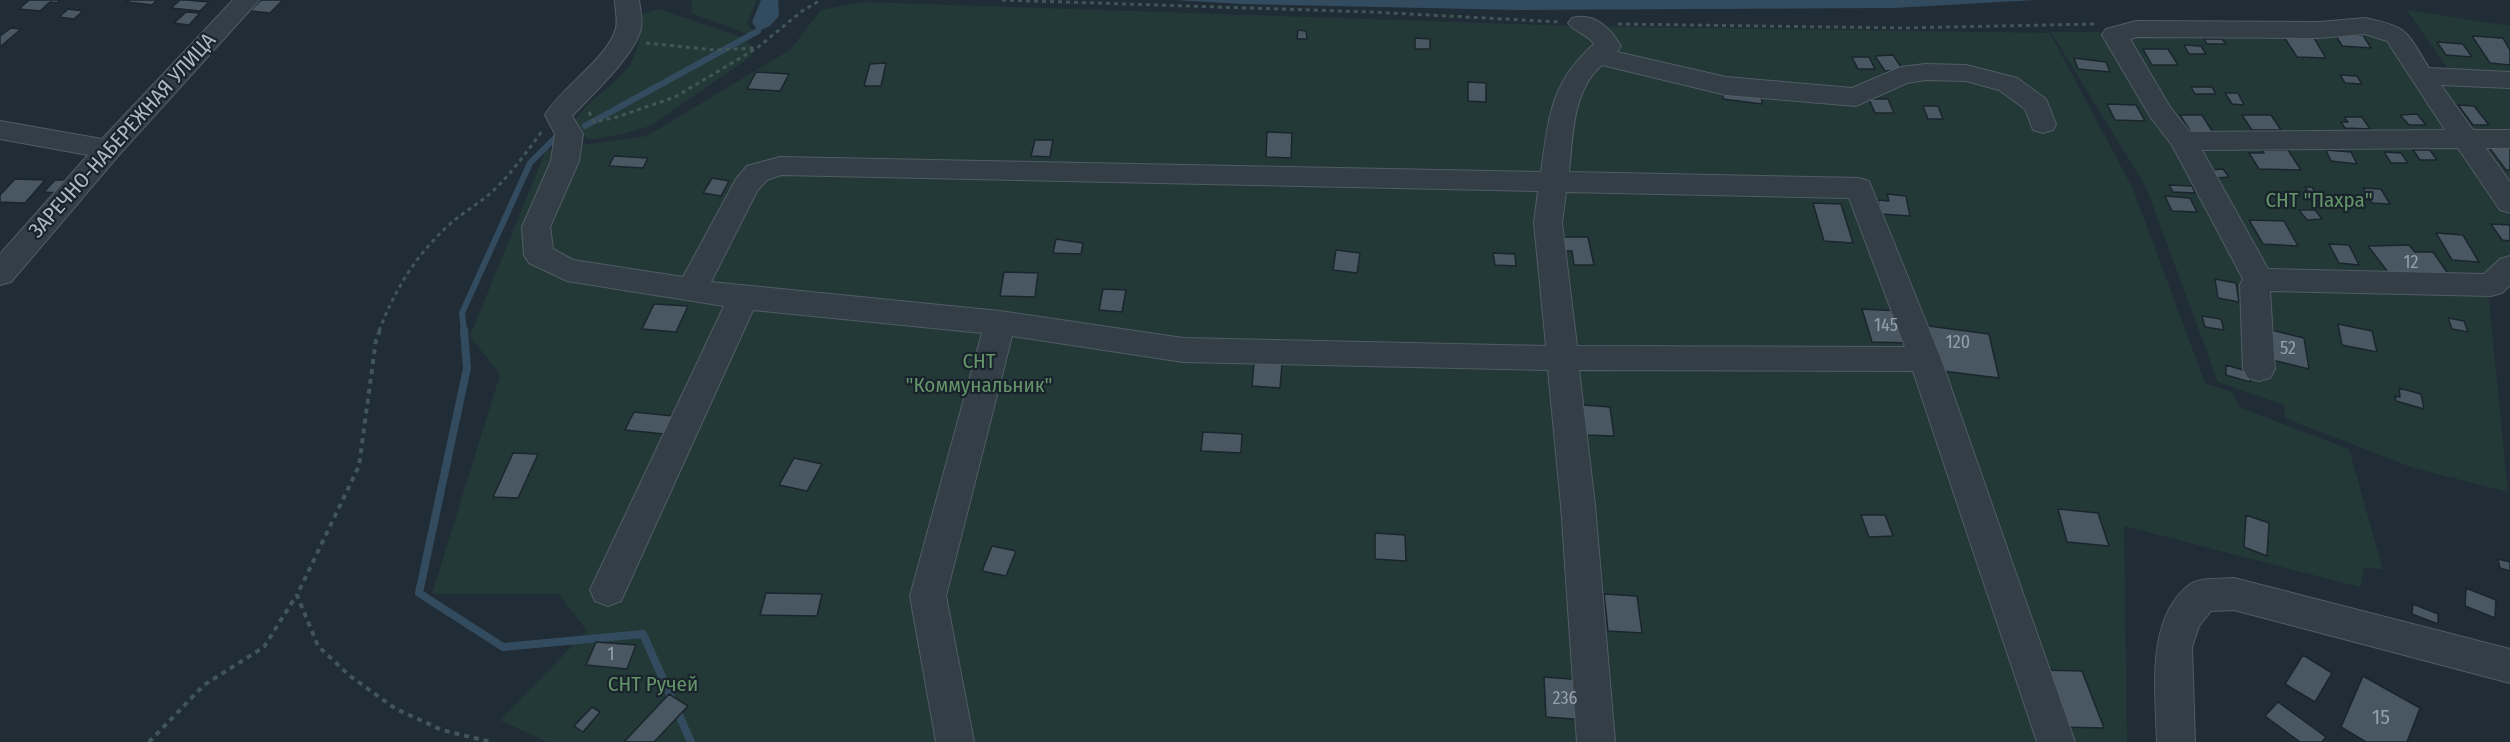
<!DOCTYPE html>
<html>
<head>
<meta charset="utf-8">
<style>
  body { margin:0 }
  canvas { display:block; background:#202c36 }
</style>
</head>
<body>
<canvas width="2510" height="742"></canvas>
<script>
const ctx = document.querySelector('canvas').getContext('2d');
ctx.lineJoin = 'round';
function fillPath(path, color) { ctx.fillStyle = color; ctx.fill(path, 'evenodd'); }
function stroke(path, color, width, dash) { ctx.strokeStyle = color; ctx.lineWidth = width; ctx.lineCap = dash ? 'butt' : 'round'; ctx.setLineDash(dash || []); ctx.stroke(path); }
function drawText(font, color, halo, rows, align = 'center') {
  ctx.font = font + ' "Fira Sans Condensed",sans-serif'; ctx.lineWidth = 4.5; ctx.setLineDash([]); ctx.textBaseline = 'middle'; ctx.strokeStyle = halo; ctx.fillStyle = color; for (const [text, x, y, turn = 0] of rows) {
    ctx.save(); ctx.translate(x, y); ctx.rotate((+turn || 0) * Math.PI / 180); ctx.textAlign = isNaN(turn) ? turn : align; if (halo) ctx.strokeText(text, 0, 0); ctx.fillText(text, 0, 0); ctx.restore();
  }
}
fillPath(new Path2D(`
  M 692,0 L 757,0 L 747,23 L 753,31 L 748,34 L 691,13 Z
  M 862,2 L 1574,26 L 2050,33 L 2133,189 L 2205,383 L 2231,392 L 2241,408 L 2349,449 L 2383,570 L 2364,567 L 2360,587 L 2124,526 L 2127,742 L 547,742 L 500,720 L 587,631 L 559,594 L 432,594 L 500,375 L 470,336 L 546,150 L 647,136 L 790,50 L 821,10 Z
  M 659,9 L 738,36 L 754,47 L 750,57 L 650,126 L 623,134 L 589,140 L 573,125 C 589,97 606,93 625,71 C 639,56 640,33 643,14 Z
  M 2407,10 L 2510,26 L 2510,191 L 2491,191 L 2510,218 L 2510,257 L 2489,273 L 2462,276 L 2488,293 L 2508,492 L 2411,467 L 2285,418 L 2284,405 L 2218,382 L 2146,187 L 2051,32 L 2379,34 L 2418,79 L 2455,79 Z`), '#233938');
fillPath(new Path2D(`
  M 761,0 L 778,0 L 779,16 L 770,26 L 758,31 L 752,22 Z
  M 1175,0 L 2035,0 L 1894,8 L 1518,10 L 1242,4 Z`), '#334b5e');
stroke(new Path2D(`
  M 585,126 L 758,31
  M 464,331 L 462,313 L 530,163 L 556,137`), '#334b5e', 6);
stroke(new Path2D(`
  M 464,330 L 467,368 L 419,593 L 503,647 L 643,634 L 691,742`), '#334b5e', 8);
const building = new Path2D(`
  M 29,0 L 60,0 L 57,3 L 50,2 L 40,11 L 19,9 Z
  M 129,0 L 157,0 L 152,5 L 127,2 Z
  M 180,0 L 186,0 L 209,2 L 200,11 L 171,8 Z
  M 261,0 L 283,0 L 270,13 L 250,11 Z
  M 68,9 L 83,11 L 74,19 L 59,17 Z
  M 186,12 L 200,13 L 189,25 L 174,23 Z
  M 11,28 L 21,29 L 0,47 L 0,36 Z
  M 1298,30 L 1306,31 L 1307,39 L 1297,39 Z
  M 2335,34 L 2363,35 L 2371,48 L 2342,46 Z
  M 2472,36 L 2503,38 L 2510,50 L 2510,65 L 2490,63 Z
  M 2284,37 L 2314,38 L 2326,58 L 2297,57 Z
  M 1415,38 L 1430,39 L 1430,49 L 1415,49 Z
  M 2204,39 L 2222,39 L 2226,44 L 2207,44 Z
  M 2437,42 L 2463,44 L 2472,57 L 2446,55 Z
  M 2184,45 L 2201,46 L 2206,54 L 2189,54 Z
  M 2143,49 L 2168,49 L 2178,65 L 2152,65 Z
  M 1893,55 L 1903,70 L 1885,71 L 1875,56 Z
  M 1852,57 L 1869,57 L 1875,69 L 1858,69 Z
  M 2074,58 L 2106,62 L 2110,72 L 2078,69 Z
  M 886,63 L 881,86 L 864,86 L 870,64 Z
  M 756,72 L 789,74 L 780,91 L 747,89 Z
  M 2340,75 L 2357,76 L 2362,84 L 2345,83 Z
  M 1468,82 L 1486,83 L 1486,102 L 1468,101 Z
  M 1723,87 L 1761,92 L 1762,104 L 1723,99 Z
  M 2191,87 L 2212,87 L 2216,94 L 2195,94 Z
  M 2225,93 L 2238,93 L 2244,105 L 2232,104 Z
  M 1869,99 L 1888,99 L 1894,113 L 1875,113 Z
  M 2107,104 L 2136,105 L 2145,121 L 2115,120 Z
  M 2458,105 L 2474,106 L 2489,125 L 2473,125 Z
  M 1923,106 L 1938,106 L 1943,119 L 1928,119 Z
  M 2417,114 L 2426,125 L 2409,125 L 2400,115 Z
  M 2180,115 L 2202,115 L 2214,134 L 2192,134 Z
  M 2242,115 L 2271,115 L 2281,130 L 2252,130 Z
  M 2344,117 L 2362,117 L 2370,129 L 2345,128 L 2341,122 L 2348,122 Z
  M 1267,132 L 1292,133 L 1291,158 L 1266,157 Z
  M 1035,140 L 1053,140 L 1050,157 L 1031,156 Z
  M 2488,146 L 2510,147 L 2510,170 L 2506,170 Z
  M 2262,150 L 2288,150 L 2301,170 L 2259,169 L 2249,153 L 2264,153 Z
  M 2326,150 L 2351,152 L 2357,164 L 2331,161 Z
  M 2413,150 L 2430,150 L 2437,160 L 2420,160 Z
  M 2384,152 L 2401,153 L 2408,163 L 2391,163 Z
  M 614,156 L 648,158 L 643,168 L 609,166 Z
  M 2223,169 L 2229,177 L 2216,178 L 2211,170 Z
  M 712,178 L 729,181 L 721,196 L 703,193 Z
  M 15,179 L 45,180 L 25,203 L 0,202 L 0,195 Z
  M 55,180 L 70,180 L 59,193 L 44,192 Z
  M 2169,185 L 2192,186 L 2195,193 L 2173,192 Z
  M 2305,187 L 2312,187 L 2320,200 L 2313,200 Z
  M 2363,188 L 2381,189 L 2390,204 L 2372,203 Z
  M 1887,194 L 1906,196 L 1910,216 L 1881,214 L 1878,200 L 1889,201 Z
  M 2165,196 L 2190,198 L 2197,212 L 2172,211 Z
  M 1813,203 L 1841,204 L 1853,243 L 1824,241 Z
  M 2299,210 L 2315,210 L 2322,219 L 2307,220 Z
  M 2249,220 L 2284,221 L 2298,246 L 2263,244 Z
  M 2491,224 L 2510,225 L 2510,241 L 2502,240 Z
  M 2436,233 L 2463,235 L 2479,262 L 2452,260 Z
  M 1561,237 L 1588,237 L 1594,265 L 1574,265 L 1572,251 L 1564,251 Z
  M 1056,239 L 1083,243 L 1081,254 L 1053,253 Z
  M 2329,244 L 2349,245 L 2359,265 L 2339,263 Z
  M 2409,245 L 2415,252 L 2433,252 L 2449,275 L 2391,276 L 2368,246 Z
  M 1336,250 L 1360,253 L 1357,273 L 1333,270 Z
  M 1493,253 L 1515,254 L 1516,266 L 1495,265 Z
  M 1004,272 L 1038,273 L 1035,297 L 1000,296 Z
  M 2215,279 L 2236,283 L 2239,302 L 2218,298 Z
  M 1103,289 L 1126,290 L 1122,312 L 1099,310 Z
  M 654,304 L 688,306 L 676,332 L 642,329 Z
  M 1862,309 L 1900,311 L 1911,343 L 1872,342 Z
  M 2202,316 L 2221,319 L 2224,330 L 2205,327 Z
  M 2448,318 L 2464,321 L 2468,332 L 2452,329 Z
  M 2338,324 L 2372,331 L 2377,352 L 2342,345 Z
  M 1921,325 L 1989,334 L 1999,378 L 1942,371 Z
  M 2267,329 L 2304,338 L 2309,369 L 2272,360 Z
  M 1254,362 L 1282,364 L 1280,388 L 1252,386 Z
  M 2226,365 L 2250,372 L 2250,382 L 2226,375 Z
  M 2399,388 L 2421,394 L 2424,409 L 2396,401 L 2395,396 L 2400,397 Z
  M 1583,405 L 1610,407 L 1614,436 L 1586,435 Z
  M 634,412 L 673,416 L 664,434 L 625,430 Z
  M 1203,432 L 1242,434 L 1241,453 L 1201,451 Z
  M 513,453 L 538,454 L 518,498 L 493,497 Z
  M 794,458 L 822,464 L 807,491 L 779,485 Z
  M 2058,509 L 2098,513 L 2109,546 L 2067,542 Z
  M 1861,515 L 1885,515 L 1893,536 L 1869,537 Z
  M 2246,515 L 2269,523 L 2267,556 L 2244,547 Z
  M 1375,533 L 1405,535 L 1406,561 L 1375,559 Z
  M 992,546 L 1016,551 L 1006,576 L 982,571 Z
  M 2498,559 L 2510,562 L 2510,571 L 2500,568 Z
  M 2466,588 L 2496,600 L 2495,618 L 2465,606 Z
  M 766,593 L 822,594 L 817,616 L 760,615 Z
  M 1604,594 L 1637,596 L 1642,633 L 1608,631 Z
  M 2413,604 L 2438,614 L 2438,624 L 2412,614 Z
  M 596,642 L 636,645 L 627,669 L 586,665 Z
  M 2303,655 L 2332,673 L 2315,702 L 2285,684 Z
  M 2037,670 L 2082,671 L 2104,728 L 2057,727 Z
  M 2363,676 L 2420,708 L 2407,742 L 2366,742 L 2341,727 Z
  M 1544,677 L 1584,680 L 1587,720 L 1546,717 Z
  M 669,694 L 688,706 L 654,742 L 624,742 Z
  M 2278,702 L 2326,737 L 2322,742 L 2300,742 L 2265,716 Z
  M 592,707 L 600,712 L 583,732 L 574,726 Z`);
fillPath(building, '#485762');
stroke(building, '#1b252d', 1.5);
const minor = new Path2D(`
  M 233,0 L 259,0 L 118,156 L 11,282 L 0,285 L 0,254 L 88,155 L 0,139 L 0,121 L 102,139 Z
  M 615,0 L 639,0 C 640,9 643,19 641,28 C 636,54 591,96 572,116 L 583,134 L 579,161 L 550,227 L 553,249 L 573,260 L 683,277 L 736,179 L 747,166 L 780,157 L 1541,172 C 1549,117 1550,83 1594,44 C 1588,34 1575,33 1568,23 L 1572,18 C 1595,12 1610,28 1621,46 L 1617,52 L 1726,77 L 1852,88 L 1901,67 L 1925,64 L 1966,65 L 2017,78 L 2046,99 L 2056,124 L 2053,130 L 2043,133 L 2033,130 L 2025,109 L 1999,90 L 1966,81 L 1925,80 L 1907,83 L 1856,106 L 1726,95 L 1602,65 C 1572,91 1573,136 1569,172 L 1859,178 L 1869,181 L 1941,359 L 2075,742 L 2037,742 L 1913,371 L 1579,370 L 1595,505 L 1615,742 L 1577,742 L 1561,505 L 1548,370 L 1183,362 L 1012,336 L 946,596 L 974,742 L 936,742 L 910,596 L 982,333 L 753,310 L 621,601 L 608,606 L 595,601 L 590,590 L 724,306 L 567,281 L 529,263 L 524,255 L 522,227 L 551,161 L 555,134 L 545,115 C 561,88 609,57 616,28 C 618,20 615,9 615,0 ZM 781,175 L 1538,191 L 1534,223 L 1546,346 L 1183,338 L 1000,311 L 711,282 L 757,191 L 767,180 ZM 1566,192 L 1849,198 L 1905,347 L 1577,346 L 1562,223 Z
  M 2365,18 C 2409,27 2406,31 2429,68 L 2510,72 L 2510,88 L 2441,85 L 2473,130 L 2510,130 L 2510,148 L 2486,148 L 2510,182 L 2510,213 L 2500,210 L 2458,148 L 2202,150 L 2268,269 L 2484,274 L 2500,259 L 2510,256 L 2510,285 L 2502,293 L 2491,296 L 2270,291 L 2275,369 L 2270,378 L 2259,381 L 2248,378 L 2243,369 L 2240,285 L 2243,279 L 2172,145 L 2151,118 L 2102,35 L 2106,29 L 2136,21 L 2319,22 ZM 2365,34 L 2387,41 L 2445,130 L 2190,132 L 2170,107 L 2130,39 L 2137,37 L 2319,38 Z
  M 2234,578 L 2510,649 L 2510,683 L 2234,610 L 2211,611 L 2199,626 L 2192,647 L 2195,742 L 2157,742 C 2156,694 2145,619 2189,585 C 2200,577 2221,579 2234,578 Z`);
stroke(minor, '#515c65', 2);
stroke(new Path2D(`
  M 1002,0 L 1372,12 L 1560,22
  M 1618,24 L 1903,28 L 2096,24
  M 646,43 L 715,50 L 757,48 L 802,11 L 821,0
  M 589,112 L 594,122 L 617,117 L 675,97 L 757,48
  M 379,331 C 395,289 416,255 449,225 C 463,212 480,203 493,191 C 512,173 527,151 543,130`), '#415656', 3, [4, 4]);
stroke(new Path2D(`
  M 380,330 L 376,340 L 359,466 L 297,595 L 318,646 L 350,676 L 396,709 L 442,730 L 491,742
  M 149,742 L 204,685 L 264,647 L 296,596`), '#415656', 4, [5, 5]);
fillPath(minor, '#333e47');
drawText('18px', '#94a0ac', null, [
  ["12",2411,263],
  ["145",1886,326],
  ["120",1958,343],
  ["52",2288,349],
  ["1",611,655],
  ["236",1565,699]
]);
drawText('21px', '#adb9c4', '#19232b', [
  ["ЗАРЕЧНО-НАБЕРЕЖНАЯ УЛИЦА",123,136,-48]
]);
drawText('21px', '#65946a', '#19232b', [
  ["СНТ \"Пахра\"",2319,201],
  ["СНТ",979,362],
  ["\"Коммунальник\"",979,386],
  ["СНТ Ручей",653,685]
]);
drawText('21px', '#94a0ac', null, [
  ["15",2381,718]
]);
</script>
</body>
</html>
